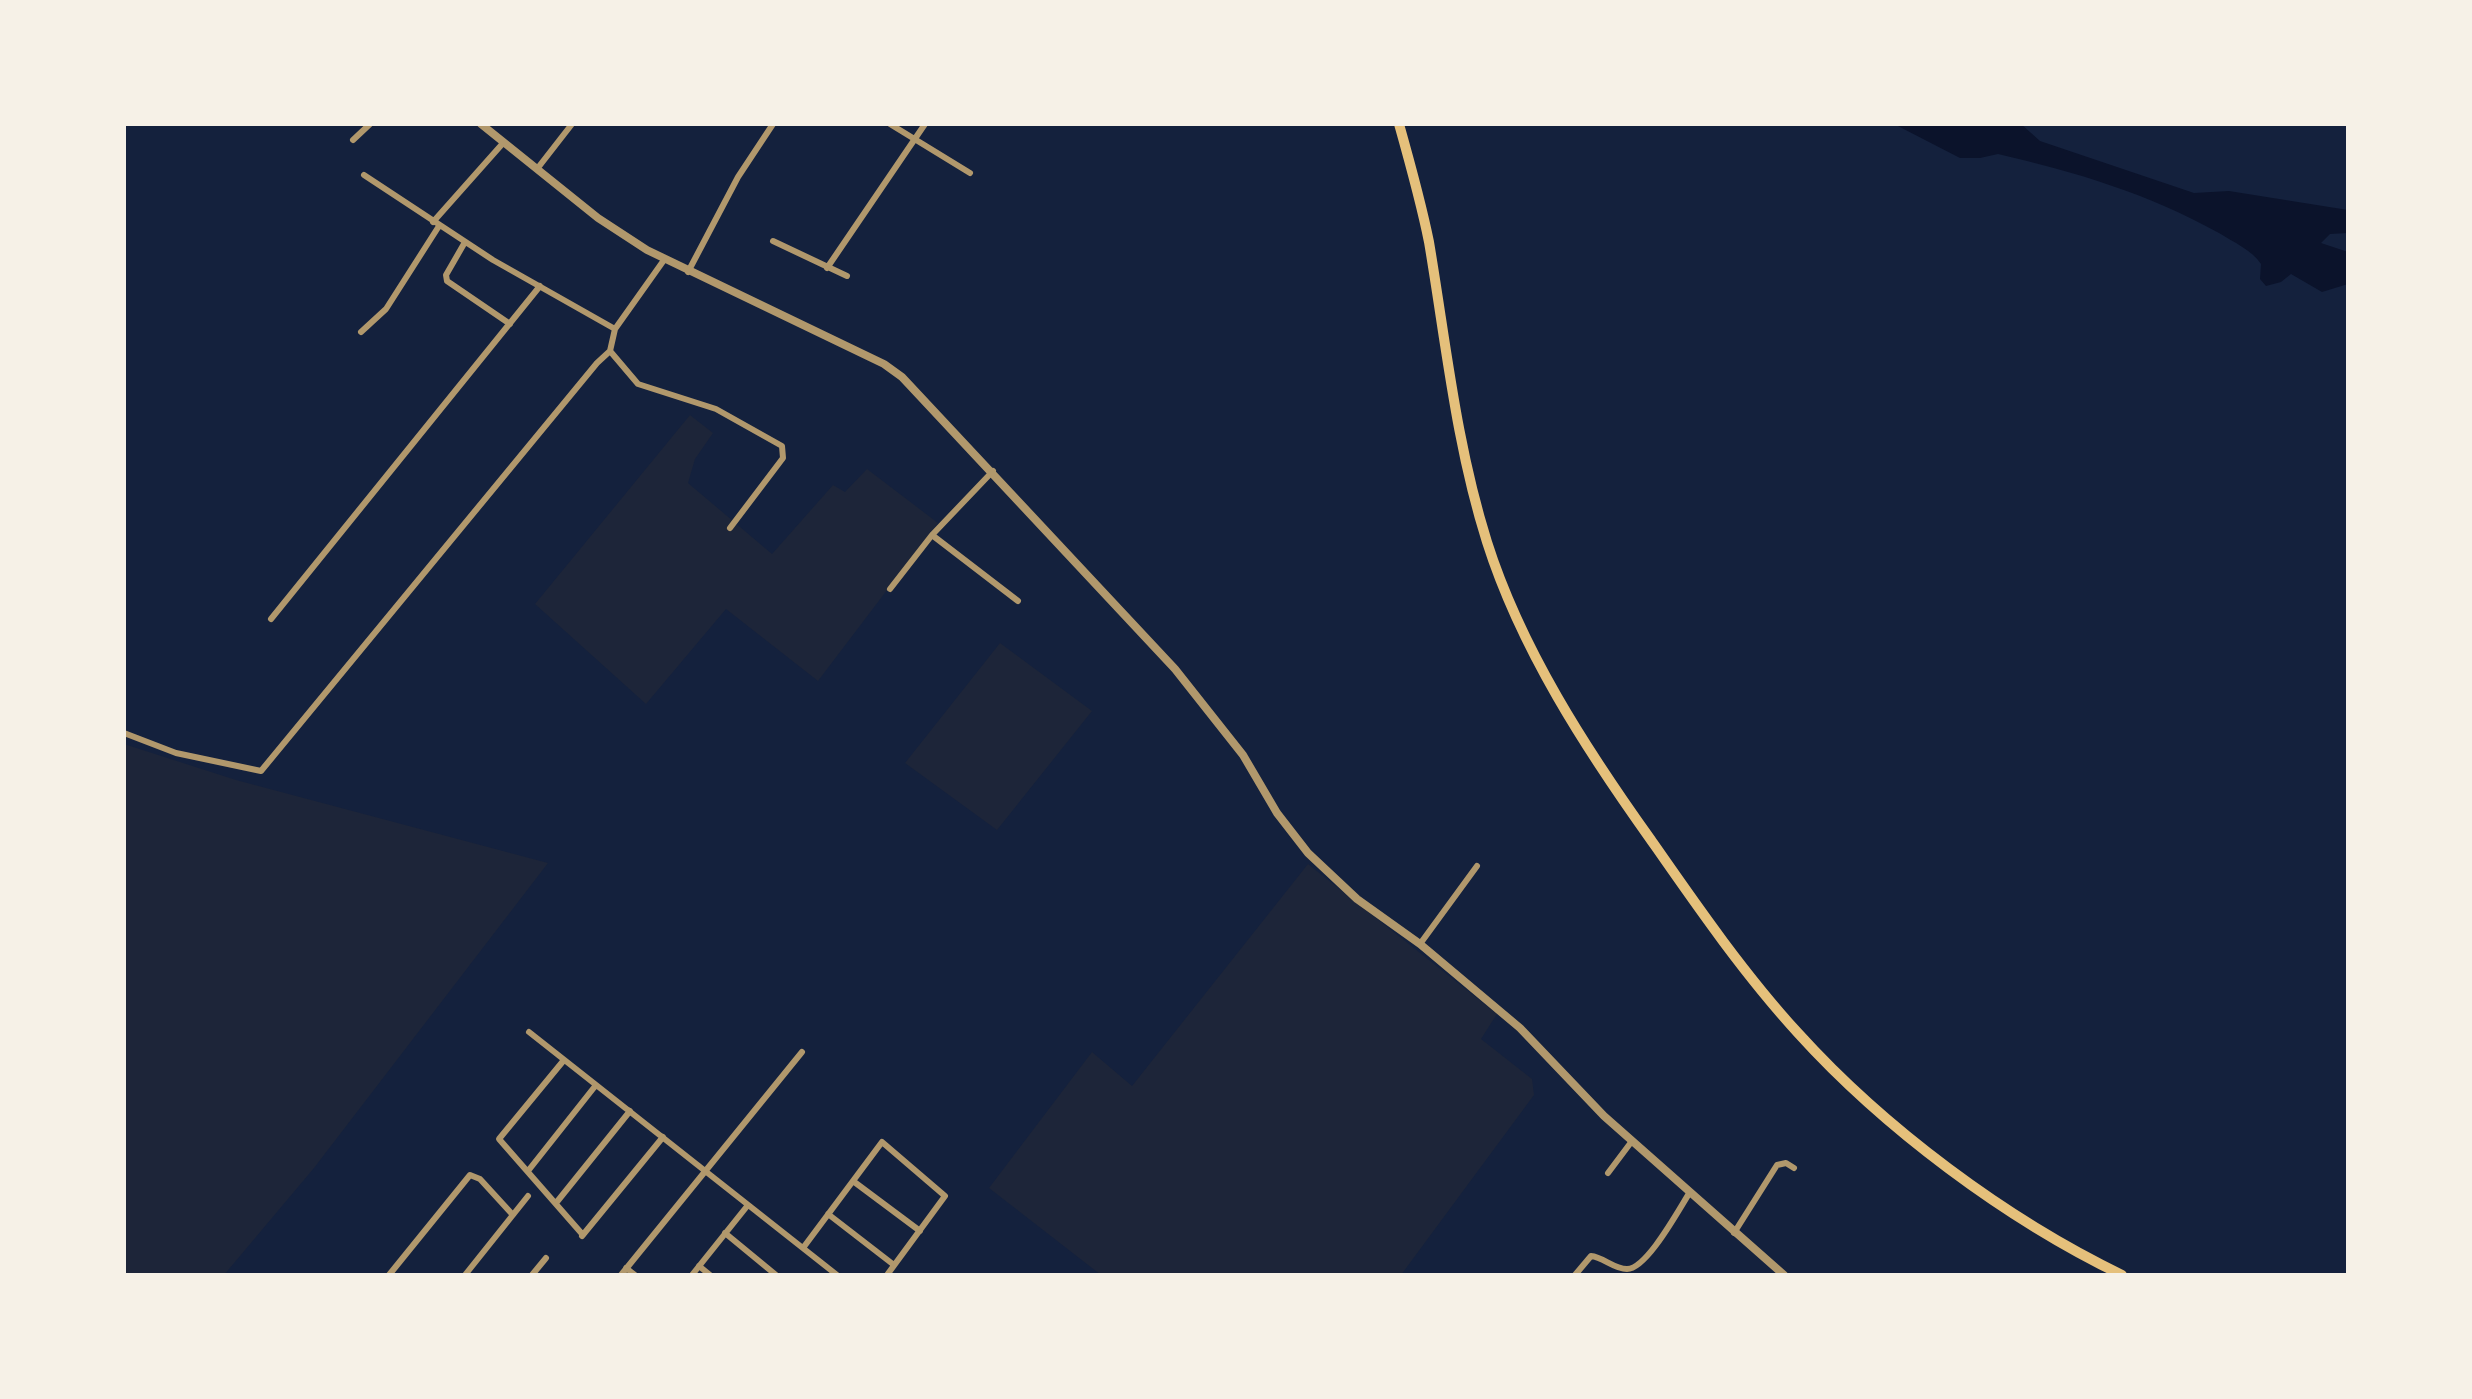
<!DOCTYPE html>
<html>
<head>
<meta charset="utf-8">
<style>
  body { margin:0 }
  #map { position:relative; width:2472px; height:1399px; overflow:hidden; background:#14213d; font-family:Montserrat,sans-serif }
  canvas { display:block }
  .frame { position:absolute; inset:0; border:126px solid #f6f1e7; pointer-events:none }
</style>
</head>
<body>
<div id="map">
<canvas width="2472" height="1399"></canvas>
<div class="frame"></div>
</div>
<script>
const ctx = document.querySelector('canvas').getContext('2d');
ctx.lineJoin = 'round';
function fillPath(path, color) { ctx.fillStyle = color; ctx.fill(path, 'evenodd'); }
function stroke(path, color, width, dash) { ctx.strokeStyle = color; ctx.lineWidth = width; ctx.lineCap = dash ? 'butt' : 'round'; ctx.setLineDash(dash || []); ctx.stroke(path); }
fillPath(new Path2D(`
  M 690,415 L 713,433 L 695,459 L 688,483 L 772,554 L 833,485 L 845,492 L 867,469 L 938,523 L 818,681 L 726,609 L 646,704 L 535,604 Z
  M 1000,643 L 1092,711 L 997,830 L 905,763 Z
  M 124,744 L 236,780 L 548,863 L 314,1168 L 224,1275 L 124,1275 Z
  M 1308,864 L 1497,1014 L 1481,1039 L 1532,1079 L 1534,1095 L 1401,1275 L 1101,1275 L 989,1188 L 1092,1052 L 1132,1086 Z`), '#1d2539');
fillPath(new Path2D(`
  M 1894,124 L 2021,124 L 2040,141 L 2194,193 L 2229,191 L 2348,210 L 2348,233 L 2330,234 L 2321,243 L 2348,252 L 2348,284 L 2322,292 L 2291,274 L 2281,282 L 2266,286 L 2260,279 L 2261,264 C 2252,250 2233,242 2219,233 C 2149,194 2076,172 1998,154 L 1980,158 L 1960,158 Z`), '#0b132b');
stroke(new Path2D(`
  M 890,124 L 970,173
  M 353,140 L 370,124
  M 537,169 L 572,124
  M 364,175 L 493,260 L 615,329
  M 433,222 L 504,142
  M 773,241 L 847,276
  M 465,242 L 446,275 L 447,281 L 510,324
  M 827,268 L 925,124
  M 688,272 L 738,177 L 773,124
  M 361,332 L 386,309 L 439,226
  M 610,351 L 638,384 L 716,409 L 782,446 L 783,458 L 730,528
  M 932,535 L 1018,601
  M 890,589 L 932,535 L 993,471
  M 271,619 L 540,286
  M 124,733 L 176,753 L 261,771 L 597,363 L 610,351 L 615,329 L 664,260
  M 1420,944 L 1477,866
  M 529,1032 L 837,1275
  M 564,1060 L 499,1139 L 583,1235
  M 528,1171 L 596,1085
  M 1608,1173 L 1632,1141
  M 853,1181 L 920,1231
  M 556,1203 L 630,1111
  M 828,1214 L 894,1265
  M 725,1233 L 776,1275
  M 1734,1233 L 1777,1165 L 1786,1163 L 1794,1168
  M 582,1236 L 663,1137
  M 803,1248 L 882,1142 L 945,1196 L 887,1275
  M 699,1266 L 710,1275
  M 626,1268 L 635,1275
  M 389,1275 L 470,1175 L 480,1179 L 512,1214
  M 465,1275 L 528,1196
  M 532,1275 L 546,1258
  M 621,1275 L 802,1052
  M 692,1275 L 748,1205
  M 1575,1275 L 1591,1256 C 1603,1257 1614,1269 1627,1269 C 1647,1269 1679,1209 1690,1192`), '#b1986c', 6);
stroke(new Path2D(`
  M 481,124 L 598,218 L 647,250 L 884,364 L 902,377 L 1175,669 L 1243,755 L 1277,813 L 1308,853 L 1357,899 L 1420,944 L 1520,1028 L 1604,1116 L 1784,1275`), '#b1986c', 8);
stroke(new Path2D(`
  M 1399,124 C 1410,163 1421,202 1429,242 C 1446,343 1456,444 1487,542 C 1521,649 1586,749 1651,840 C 1697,906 1744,974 1798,1033 C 1884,1128 2006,1219 2122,1275`), '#e5c07b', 10);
</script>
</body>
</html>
